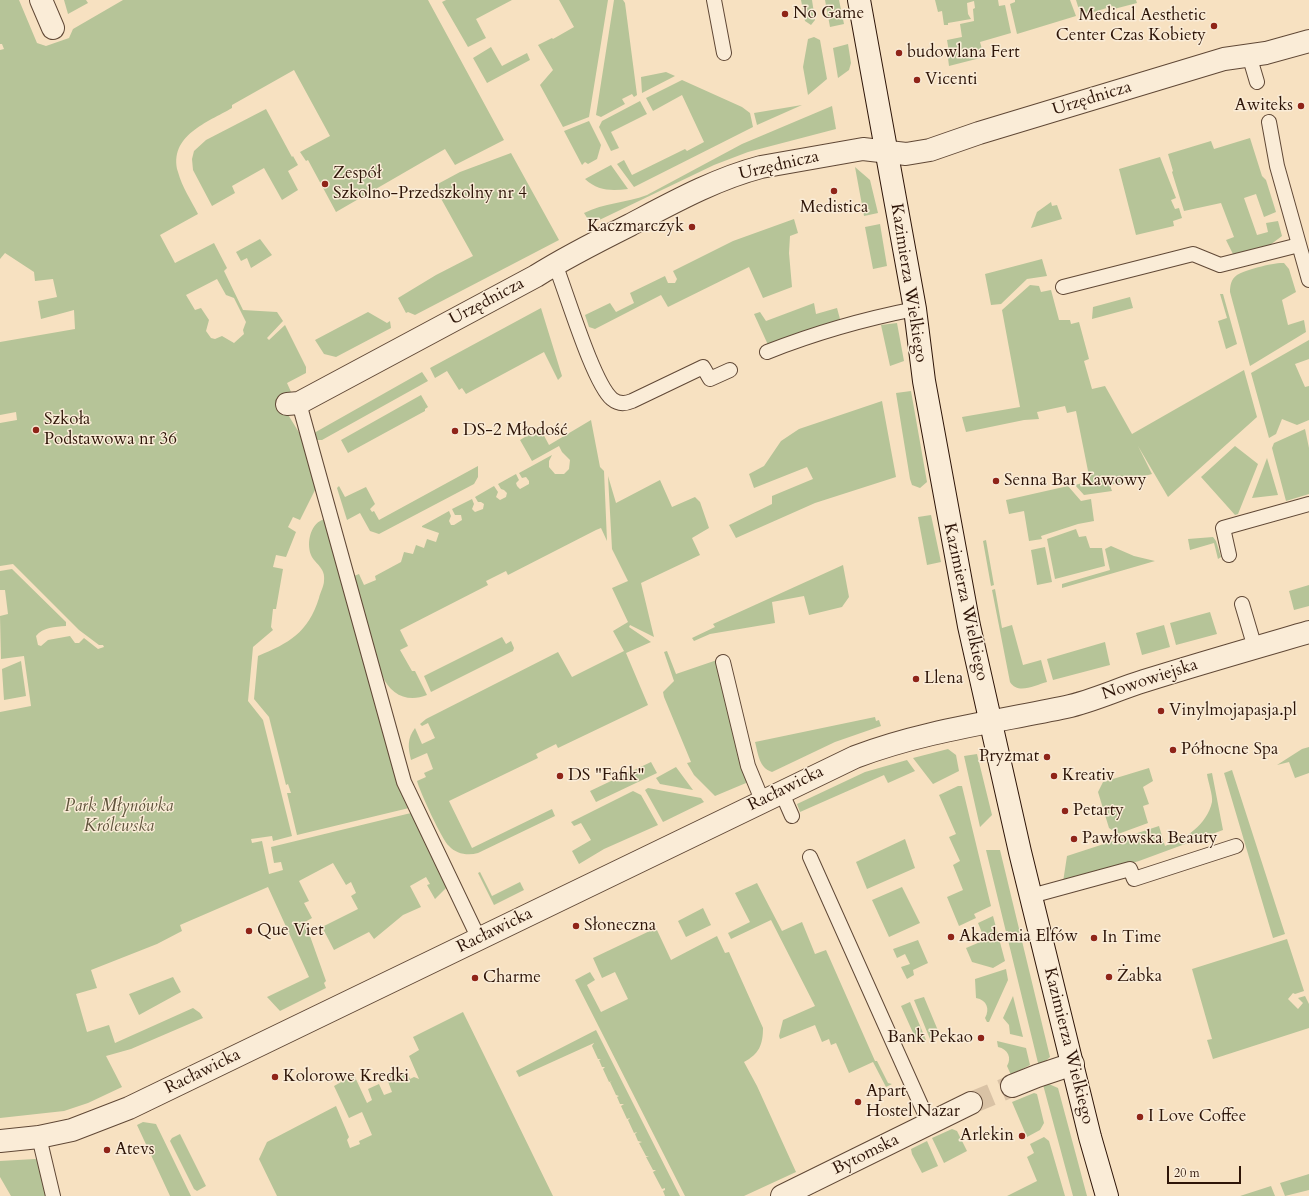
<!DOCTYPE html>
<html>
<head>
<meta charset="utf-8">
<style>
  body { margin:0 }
  #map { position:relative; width:1309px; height:1196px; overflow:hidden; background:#f7e1c1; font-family:Cardo,serif }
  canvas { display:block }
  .scale { position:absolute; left:1167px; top:1166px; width:74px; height:18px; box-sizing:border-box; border:2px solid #2e1508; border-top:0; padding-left:5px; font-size:12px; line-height:14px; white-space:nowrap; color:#2e1508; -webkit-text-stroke:3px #faecd7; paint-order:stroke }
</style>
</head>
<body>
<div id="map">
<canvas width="1309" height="1196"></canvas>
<div class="scale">20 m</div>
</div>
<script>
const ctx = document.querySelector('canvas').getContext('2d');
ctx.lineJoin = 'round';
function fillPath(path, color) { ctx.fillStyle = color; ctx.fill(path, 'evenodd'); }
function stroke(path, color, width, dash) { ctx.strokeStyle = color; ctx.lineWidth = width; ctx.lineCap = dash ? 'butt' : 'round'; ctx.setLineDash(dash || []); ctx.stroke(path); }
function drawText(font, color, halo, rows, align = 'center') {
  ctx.font = font + ' Cardo,serif'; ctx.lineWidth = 3; ctx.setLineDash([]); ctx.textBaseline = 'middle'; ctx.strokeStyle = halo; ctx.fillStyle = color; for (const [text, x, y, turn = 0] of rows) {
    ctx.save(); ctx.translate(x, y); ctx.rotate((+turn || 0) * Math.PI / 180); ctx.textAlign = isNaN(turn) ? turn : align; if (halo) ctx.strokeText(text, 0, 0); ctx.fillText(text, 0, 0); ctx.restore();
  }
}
fillPath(new Path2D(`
  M 0,0 L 19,0 L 37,43 L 46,46 L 69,38 L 73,29 L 123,0 L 428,0 L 504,140 L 455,165 L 445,149 L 336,212 L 308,160 L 306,161 L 300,152 L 330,136 L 294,70 L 232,105 L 232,108 C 208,122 168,136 178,172 C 182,187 191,200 198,214 L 160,235 L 175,263 L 214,243 L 227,268 L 224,271 L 243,310 L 277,312 L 283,321 L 267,338 L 269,340 L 285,325 L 306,367 L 306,373 L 287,383 L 292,394 L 287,413 L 303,439 L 316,488 L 300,520 L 293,517 L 288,527 L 296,532 L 286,557 L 276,555 L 273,567 L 283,569 L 276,609 L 273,609 L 271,627 L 273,630 L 253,647 L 248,701 L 263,720 L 292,836 L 273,841 L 272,836 L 251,839 L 252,843 L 262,841 L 269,874 L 283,870 L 281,862 L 274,863 L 271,847 L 411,813 L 447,887 L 435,899 L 427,885 L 430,884 L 426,877 L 410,886 L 421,907 L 403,915 L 374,939 L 369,932 L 334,950 L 322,927 L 358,909 L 351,896 L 356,893 L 351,882 L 346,885 L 333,863 L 299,881 L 309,901 L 304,903 L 312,918 L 305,922 L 326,981 L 324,983 L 326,988 L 280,1011 L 267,997 L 309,977 L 268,887 L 180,925 L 182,931 L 157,944 L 91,970 L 97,988 L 76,994 L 87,1032 L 109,1025 L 115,1043 L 193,1008 L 200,1013 L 203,1018 L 131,1049 L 106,1056 L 122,1087 L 88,1103 L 64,1111 L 0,1118 L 0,712 L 31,706 L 24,656 L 1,659 L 0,616 L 8,614 L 5,590 L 0,590 L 0,571 L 12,569 L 66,622 L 66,626 C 55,627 43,627 36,636 L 38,645 L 41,646 L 48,640 L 70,636 L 75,643 L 79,643 L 84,638 L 98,649 L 104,647 L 103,645 L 99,645 L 79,630 L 13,564 L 0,566 L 0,423 L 17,420 L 16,412 L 0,415 L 0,342 L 75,329 L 74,310 L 41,319 L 38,301 L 57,297 L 53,279 L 35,281 L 34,272 L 5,253 L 0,259 L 0,50 L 4,49 L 2,44 L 0,44 ZM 217,279 L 226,295 L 234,298 L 246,322 L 243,330 L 244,334 L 234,343 L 222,336 L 215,339 L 211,338 L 206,331 L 209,320 L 201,308 L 195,310 L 186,295 Z
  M 64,0 L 86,0 L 88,3 L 68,14 Z
  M 446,0 L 512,0 L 476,19 L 486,38 L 468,47 L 442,2 Z
  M 559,0 L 608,0 L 589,117 L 563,127 L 540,85 L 553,70 L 538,45 L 552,38 L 553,39 L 574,27 Z
  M 614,0 L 623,0 L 625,3 L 637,95 L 634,97 L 632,94 L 622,99 L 625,104 L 601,117 L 596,115 Z
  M 801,0 L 812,0 L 815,20 L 811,25 L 805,21 Z
  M 825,0 L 839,0 L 844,24 L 830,27 Z
  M 935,0 L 998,0 L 999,6 L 1005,5 L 1011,33 L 980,42 L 984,57 L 949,66 L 948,58 L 950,58 L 947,40 L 962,37 L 960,24 L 974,21 L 973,9 L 975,8 L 974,1 L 967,3 L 968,14 L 971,19 L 948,23 L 948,25 L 944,25 L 942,11 L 938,12 Z
  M 1015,0 L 1070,0 L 1076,16 L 1017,34 L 1010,4 L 1015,2 Z
  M 1076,0 L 1136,0 L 1137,3 L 1114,9 L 1113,6 L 1081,16 Z
  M 814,37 L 820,40 L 827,79 L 808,95 L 803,67 L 808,39 Z
  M 848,44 L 851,63 L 849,70 L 838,78 L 833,48 Z
  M 491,47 L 502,66 L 527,53 L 530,60 L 487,83 L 473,58 Z
  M 666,72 L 675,76 L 642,93 L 641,77 Z
  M 682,80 L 742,107 L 750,113 L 753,127 L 634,187 L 617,164 L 624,160 L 632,175 L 685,149 L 687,151 L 704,142 L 682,95 L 653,111 L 646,98 Z
  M 640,101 L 647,114 L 611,132 L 619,148 L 611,151 L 599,127 L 602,121 Z
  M 802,105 L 757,125 L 754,113 Z
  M 832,106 L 836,129 L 748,152 L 714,165 L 591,224 L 584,213 C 604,203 626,203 647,195 L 742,144 Z
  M 266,109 L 292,157 L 293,156 L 298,165 L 288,171 L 298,190 L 282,200 L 264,168 L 232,186 L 235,193 L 212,206 L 193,170 L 192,159 L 194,151 L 206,140 Z
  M 589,121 L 601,145 L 597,159 L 588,164 L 585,162 L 582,165 L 564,131 Z
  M 1250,138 L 1262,176 L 1266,180 L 1276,212 L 1264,217 L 1256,194 L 1244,198 L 1257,235 L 1268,232 L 1266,223 L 1278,221 L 1282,236 L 1270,245 L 1233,254 L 1226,240 L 1234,237 L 1221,203 L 1184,211 L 1172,172 L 1173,171 L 1168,154 L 1211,141 L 1214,149 Z
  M 511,153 L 559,240 L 415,315 L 408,312 L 406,313 L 398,298 L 436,275 L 473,256 L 434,186 L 460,172 Z
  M 1160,157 L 1176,198 L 1171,200 L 1175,209 L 1179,208 L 1182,218 L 1173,221 L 1174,226 L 1136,235 L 1119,169 Z
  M 611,165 L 628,189 C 611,191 598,191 585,179 Z
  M 855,167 L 870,180 L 878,213 L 864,216 Z
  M 1051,202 L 1052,206 L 1057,205 L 1062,219 L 1031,228 L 1037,212 Z
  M 794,219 L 798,233 L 790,236 L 789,253 L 792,287 L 763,298 L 749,267 L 668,307 L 661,295 L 595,329 L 589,327 L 585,315 L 610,303 L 616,312 L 634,303 L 630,293 L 632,292 L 665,276 L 668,283 L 675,283 L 677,279 L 673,271 L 733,241 Z
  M 880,224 L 887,266 L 873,269 L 865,227 Z
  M 260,239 L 272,255 L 251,268 L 247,258 L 241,261 L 236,252 Z
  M 1042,259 L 1047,276 L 1027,279 L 1001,304 L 991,305 L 985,274 Z
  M 1284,263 L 1289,269 L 1296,292 L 1282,300 L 1288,325 L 1304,320 L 1306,332 L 1250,366 L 1230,292 C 1230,286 1231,279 1237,275 C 1244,270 1275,262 1284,263 Z
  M 1030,285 L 1039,286 L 1041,292 L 1051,290 L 1059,320 L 1070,320 L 1071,324 L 1079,322 L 1089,359 L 1084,361 L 1092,389 L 1105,386 L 1132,434 L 1244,370 L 1257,417 L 1168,497 L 1138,446 L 1152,474 L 1110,485 L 1112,491 L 1084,495 L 1075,485 L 1090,481 L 1076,411 L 1067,413 L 1065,406 L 1037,412 L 1039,419 L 1024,420 L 966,432 L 962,417 L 1020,407 L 1002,310 Z
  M 1220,294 L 1223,294 L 1237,344 L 1226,349 L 1218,321 L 1227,318 Z
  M 1130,297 L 1133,308 L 1092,319 L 1093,307 Z
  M 814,303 L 816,314 L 837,308 L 840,319 L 769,347 L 754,314 L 760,312 L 766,321 Z
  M 541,308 L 562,376 L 558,380 L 544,352 L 466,394 L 462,388 L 459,390 L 447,371 L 435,378 L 430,368 Z
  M 368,312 L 387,323 L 390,321 L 391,328 L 336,357 L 324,354 L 315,340 Z
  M 897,323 L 904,361 L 890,366 L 881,325 Z
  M 1309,340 L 1309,359 L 1295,364 L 1305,387 L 1309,386 L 1309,420 L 1297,425 L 1282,419 L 1276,434 L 1269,438 L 1251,373 Z
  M 422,372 L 428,381 L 322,440 L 316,440 L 314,433 Z
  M 911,391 L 927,482 L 920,488 L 912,485 L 910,479 L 896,393 Z
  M 421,395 L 428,407 L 425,409 L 425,411 L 348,453 L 341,440 Z
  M 882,401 L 896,477 L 815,503 L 736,538 L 729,525 L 772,504 L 772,496 L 813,479 L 807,467 L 754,488 L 749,474 L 764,466 L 781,441 L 799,429 Z
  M 591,420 L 600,467 L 604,471 L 607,541 L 601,528 L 596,530 L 508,575 L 506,571 L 486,581 L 488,585 L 400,630 L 408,646 L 400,650 L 412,671 L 415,671 L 427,695 C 408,703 390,695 382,675 L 354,576 L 359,574 L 364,585 L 376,580 L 375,576 L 401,562 L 404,552 L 413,554 L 416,545 L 424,548 L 427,539 L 436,542 L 439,533 L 422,527 L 422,526 L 449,511 L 451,516 L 449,521 L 451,525 L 454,525 L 462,520 L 461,515 L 455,515 L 452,509 L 472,499 L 474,504 L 472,509 L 475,512 L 483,509 L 484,504 L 481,502 L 478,502 L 475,497 L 494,486 L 498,492 L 496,497 L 500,500 L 506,497 L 507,493 L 504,490 L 501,489 L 498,484 L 516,474 L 519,480 L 516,483 L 517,486 L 520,489 L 529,484 L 529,481 L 526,477 L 522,478 L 519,473 L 552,455 L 549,461 L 549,467 L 555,474 L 564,474 L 569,469 L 570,460 L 562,452 L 559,446 L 532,461 L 520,440 L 540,428 L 549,445 Z
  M 1305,429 L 1309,448 L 1309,494 L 1286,501 L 1272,448 L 1274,443 Z
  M 1235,446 L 1258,464 L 1238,514 L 1235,515 L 1201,477 Z
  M 1267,458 L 1278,495 L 1252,498 Z
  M 478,466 L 478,477 L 474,484 L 379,534 L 370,531 L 360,513 L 347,520 L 337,488 L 339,486 L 345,497 L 366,487 L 375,504 L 370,509 L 372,512 L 374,511 L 379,520 Z
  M 608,476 L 616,503 L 660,480 L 672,507 L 695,497 L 700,502 L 709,528 L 692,538 L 700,555 L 641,583 L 654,637 L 630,625 L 629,627 L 651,642 L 626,653 L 648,705 L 558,748 L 556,744 L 536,754 L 538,758 L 449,801 L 472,848 L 552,809 L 555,816 L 478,853 C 468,856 456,854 449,846 C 442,840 420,792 417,781 L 426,777 L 424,773 L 433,769 L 427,753 L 411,760 C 408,747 407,739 415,728 L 422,744 L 435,738 L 428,723 L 422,726 L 420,724 L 426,719 L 558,652 L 572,677 L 624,651 L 613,631 L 628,622 L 612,588 L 628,581 L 612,549 Z
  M 1068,486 L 1081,501 L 1091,499 L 1094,521 L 1078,524 L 1041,536 L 1042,539 L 1029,541 L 1024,511 L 1009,514 L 1006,500 Z
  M 931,515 L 941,562 L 927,565 L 918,517 Z
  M 325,519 L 409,808 L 297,835 L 287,793 L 291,793 L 288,784 L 286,785 L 269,717 L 254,699 L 258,656 C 289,643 308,633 319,598 C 320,593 324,586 324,581 C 326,568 315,564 311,555 C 306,542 311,522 325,519 Z
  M 1076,529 L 1079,537 L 1086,536 L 1090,548 L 1102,548 L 1105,566 L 1055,579 L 1047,539 Z
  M 1213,537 L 1216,541 L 1221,557 L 1218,559 L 1214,543 L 1190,550 L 1188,539 Z
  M 986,540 L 994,585 L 991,586 L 983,541 Z
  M 1111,546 L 1134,556 L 1155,561 L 1062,588 L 1062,584 L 1110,570 L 1105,549 Z
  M 1045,547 L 1052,582 L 1037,585 L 1031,550 Z
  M 843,565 L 849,597 L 842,607 L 809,615 L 804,596 L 772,602 L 775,623 L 710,634 L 694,641 L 692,638 L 715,627 L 713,624 Z
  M 1309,585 L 1309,606 L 1294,610 L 1289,591 Z
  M 995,589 L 1002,628 L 1012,625 L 1023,665 L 1041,660 L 1047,682 C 1035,685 1018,695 1010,682 L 992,590 Z
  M 1210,612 L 1217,634 L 1176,645 L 1170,623 Z
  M 1164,625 L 1170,647 L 1142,655 L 1136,633 Z
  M 502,637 L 506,644 L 511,641 L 514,648 L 513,651 L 431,692 L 424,676 Z
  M 1105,642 L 1110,665 L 1053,680 L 1047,659 Z
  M 667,651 L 676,674 L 717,660 L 746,777 L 746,783 L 715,796 L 694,775 L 687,763 L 691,762 L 664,697 L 663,692 L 674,681 L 664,652 Z
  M 21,661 L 26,696 L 4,700 L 2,669 Z
  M 875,717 L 876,721 L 879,720 L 881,726 L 835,742 L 772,772 C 759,768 758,753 755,742 Z
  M 1309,747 L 1309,773 L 1295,778 L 1289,762 L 1277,765 L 1302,749 Z
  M 948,749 L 956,755 L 959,771 L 933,784 L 913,758 Z
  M 977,754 L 992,815 L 980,827 L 964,756 Z
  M 907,760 L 915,771 L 888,783 L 884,775 L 800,812 L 797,804 L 865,772 Z
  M 651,762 L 657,773 L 596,802 L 590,791 Z
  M 676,767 L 693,790 L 660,784 L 656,778 Z
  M 1149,768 L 1153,781 L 1143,787 L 1149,804 L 1143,806 L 1148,823 L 1118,834 L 1109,828 L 1098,792 L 1103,782 Z
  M 1232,770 L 1285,934 L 1273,938 L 1224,773 Z
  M 1212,773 L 1223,830 L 1139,861 L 1063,882 L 1067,856 L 1159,826 L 1165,846 C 1185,839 1207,825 1212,802 C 1213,795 1208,782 1207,774 Z
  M 958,786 L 962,786 L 991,906 L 974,914 L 976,918 L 959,926 L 947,897 L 963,890 L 953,865 L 960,861 L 949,837 L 956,834 L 939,795 Z
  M 648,788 L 701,798 L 704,802 L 663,822 L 645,790 Z
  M 633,791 L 641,795 L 658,825 L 604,849 L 579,864 L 572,851 L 591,840 L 581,823 L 574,826 L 571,822 Z
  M 905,839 L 915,868 L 867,889 L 856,862 Z
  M 986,850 L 1000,850 L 1050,1057 L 1039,1067 Z
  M 480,872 L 492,896 L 520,882 L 524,890 L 494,905 L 478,873 Z
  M 757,883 L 782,931 L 802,922 L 815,954 L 826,950 L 875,1061 L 877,1061 L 888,1083 L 892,1084 L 886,1087 L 873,1062 L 849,1073 L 836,1043 L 831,1045 L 829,1039 L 822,1042 L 815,1025 L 780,1039 L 779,1036 L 783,1020 L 815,1006 L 771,920 L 731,939 L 728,933 L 750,922 L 735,893 Z
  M 902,887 L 920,923 L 889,937 L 872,900 Z
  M 703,908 L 711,925 L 686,937 L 678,921 Z
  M 993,916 L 1005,961 L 993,968 L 972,962 L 966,948 L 985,940 L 978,923 Z
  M 656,928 L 671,960 L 717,936 L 725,953 L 729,952 L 763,1028 C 763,1045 759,1054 744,1062 L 757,1086 L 796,1172 L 744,1196 L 685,1196 L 575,980 L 590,972 L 595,980 L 587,985 L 601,1012 L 628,999 L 615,972 L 602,978 L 593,958 Z
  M 1287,939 L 1304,991 L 1295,994 L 1293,993 L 1288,999 L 1298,1009 L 1303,1003 L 1298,998 L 1305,996 L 1309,1004 L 1309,1028 L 1213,1059 L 1207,1040 L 1212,1039 L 1192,969 Z
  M 918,940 L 928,963 L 913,970 L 914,975 L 907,979 L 901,967 L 910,964 L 905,954 L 897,958 L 893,949 Z
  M 1006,969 L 1008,980 L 989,1022 L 987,1022 L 985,1018 C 990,1009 987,1000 976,998 L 975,979 Z
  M 173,977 L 181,992 L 139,1015 L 129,994 Z
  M 1013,996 L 1023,1037 L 1010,1034 L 1009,1025 L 1003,1018 Z
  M 924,997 L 939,1033 L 930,1039 L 914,1000 Z
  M 910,1002 L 926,1040 L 918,1044 L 901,1006 Z
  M 463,1012 L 553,1196 L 277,1196 L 259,1159 L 267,1142 L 336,1106 L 349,1137 L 347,1140 L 350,1148 L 360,1144 L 359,1141 L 372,1135 L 362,1112 L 349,1118 L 334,1086 L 354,1075 L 367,1103 L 372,1100 L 368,1089 L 379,1084 L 384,1095 L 392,1092 L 386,1076 L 394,1072 L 408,1075 L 410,1079 L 414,1077 L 419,1079 L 409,1056 L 419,1050 L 413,1037 Z
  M 596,1030 L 680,1196 L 665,1196 L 663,1191 L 665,1190 L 665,1188 L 662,1189 L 653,1172 L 656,1170 L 653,1170 L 646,1157 L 649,1156 L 646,1156 L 639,1143 L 642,1142 L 638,1141 L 635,1134 L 637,1132 L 634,1133 L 628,1120 L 630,1118 L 627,1119 L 621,1106 L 624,1104 L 620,1104 L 617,1097 L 619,1096 L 616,1095 L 610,1082 L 612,1081 L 609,1082 L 603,1069 L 605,1067 L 602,1067 L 599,1060 L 601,1059 L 598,1059 L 592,1046 L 594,1043 L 519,1077 L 516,1071 Z
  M 997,1041 L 1026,1048 L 1030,1065 L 1011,1075 L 1007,1066 C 1012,1058 1008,1049 998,1047 Z
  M 1042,1081 L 1058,1088 L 1087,1196 L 1073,1196 Z
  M 1034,1093 L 1037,1094 L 1044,1123 L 1040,1130 L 1027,1137 L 1012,1102 Z
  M 143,1122 L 156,1124 L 191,1196 L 170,1196 L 137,1125 Z
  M 952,1129 L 957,1131 L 967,1151 L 944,1163 L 932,1138 Z
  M 180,1134 L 206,1186 L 197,1191 L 194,1189 L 170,1141 L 172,1138 Z
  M 1044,1137 L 1049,1141 L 1065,1196 L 1007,1196 L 1037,1181 L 1027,1157 L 1034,1153 L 1030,1144 Z
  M 927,1141 L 938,1166 L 922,1173 L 912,1154 L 911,1149 Z
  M 35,1159 L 38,1160 L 47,1196 L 11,1196 L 0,1177 L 0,1161 Z
  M 1309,1174 L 1309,1190 L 1285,1196 L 1280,1183 Z
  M 1271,1186 L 1275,1196 L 1240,1196 Z`), '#b6c498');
stroke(new Path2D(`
  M 971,1103 L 1012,1086`), '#d9c2a5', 22, [22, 11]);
const lane = new Path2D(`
  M 714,0 L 724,53
  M 1249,55 L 1257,82
  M 1269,122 L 1277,166 L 1309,280
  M 555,264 C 566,291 593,383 612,399 C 618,404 625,404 632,401 L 703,367 L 710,379 L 730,370
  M 1063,287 L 1193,254 L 1220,265 L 1299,245
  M 767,352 C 815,333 864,319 915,309
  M 299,403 L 404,782 L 479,939
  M 1229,555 L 1223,528 L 1309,504
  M 1242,604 L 1255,648
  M 723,662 L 748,766 L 762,800
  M 781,791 L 792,816
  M 810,857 L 929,1123
  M 1031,896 L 1130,869 L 1134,879 L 1236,846
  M 39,1137 L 53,1196`);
const street = new Path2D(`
  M 41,0 L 53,28
  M 287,404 L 299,403 L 536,276 C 566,257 598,241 630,225 C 672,203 715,179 761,167 L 863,149 L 906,154 L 930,150 L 979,133 L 1224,59 L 1266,53 L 1309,41
  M 1012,1086 L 1037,1076 L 1073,1064
  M 0,1141 L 39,1137 L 72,1130 L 129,1108 L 855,757 C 923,731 995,722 1066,707 C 1093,701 1118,689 1144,681 C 1198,664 1254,648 1309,632
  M 782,1196 L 971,1103`);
const secondary = new Path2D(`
  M 859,0 L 915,309 L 924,381 L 969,626 L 1020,852 L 1090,1137 L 1107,1196`);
stroke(lane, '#604836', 16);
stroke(street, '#604836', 24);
stroke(secondary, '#2e1508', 24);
stroke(lane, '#faecd7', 14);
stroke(street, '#faecd7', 22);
stroke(secondary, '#faecd7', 22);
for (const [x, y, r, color] of [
  [785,14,4,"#8f2418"],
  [1214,26,4,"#8f2418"],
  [899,53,4,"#8f2418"],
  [917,80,4,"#8f2418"],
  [1301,106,4,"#8f2418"],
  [325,184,4,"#8f2418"],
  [834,191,4,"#8f2418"],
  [692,227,4,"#8f2418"],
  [36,430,4,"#8f2418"],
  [455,431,4,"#8f2418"],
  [996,481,4,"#8f2418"],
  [916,679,4,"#8f2418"],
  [1161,711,4,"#8f2418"],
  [1173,750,4,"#8f2418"],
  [1047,757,4,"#8f2418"],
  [560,776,4,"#8f2418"],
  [1054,776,4,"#8f2418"],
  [1065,811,4,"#8f2418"],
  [1074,839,4,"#8f2418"],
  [576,926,4,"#8f2418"],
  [249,931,4,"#8f2418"],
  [951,937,4,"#8f2418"],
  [1094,938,4,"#8f2418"],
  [1109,977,4,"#8f2418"],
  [475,978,4,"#8f2418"],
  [981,1038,4,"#8f2418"],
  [275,1077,4,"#8f2418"],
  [858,1102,4,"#8f2418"],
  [1140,1117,4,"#8f2418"],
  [1022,1136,4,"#8f2418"],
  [107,1150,4,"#8f2418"]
]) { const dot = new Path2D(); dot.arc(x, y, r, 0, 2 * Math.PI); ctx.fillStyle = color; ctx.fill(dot); stroke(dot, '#faecd7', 1.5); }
drawText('17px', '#2e1508', '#faecd7', [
  ["No Game",793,14],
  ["Medical Aesthetic",1206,16,"right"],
  ["Center Czas Kobiety",1206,36,"right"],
  ["budowlana Fert",907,53],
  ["Vicenti",925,80],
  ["Awiteks",1293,106,"right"],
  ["Zespół",333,174],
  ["Szkolno-Przedszkolny nr 4",333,194],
  ["Medistica",834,208,"center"],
  ["Kaczmarczyk",684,227,"right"],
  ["Szkoła",44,420],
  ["Podstawowa nr 36",44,440],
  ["DS-2 Młodość",463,431],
  ["Senna Bar Kawowy",1004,481],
  ["Llena",924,679],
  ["Vinylmojapasja.pl",1169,711],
  ["Północne Spa",1181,750],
  ["Pryzmat",1039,757,"right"],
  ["DS \"Fafik\"",568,776],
  ["Kreativ",1062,776],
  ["Petarty",1073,811],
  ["Pawłowska Beauty",1082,839],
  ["Słoneczna",584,926],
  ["Que Viet",257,931],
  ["Akademia Elfów",959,937],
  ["In Time",1102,938],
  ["Żabka",1117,977],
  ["Charme",483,978],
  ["Bank Pekao",973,1038,"right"],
  ["Kolorowe Kredki",283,1077],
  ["Apart",866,1092],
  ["Hostel Nazar",866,1112],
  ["I Love Coffee",1148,1117],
  ["Arlekin",1014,1136,"right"],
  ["Atevs",115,1150]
], 'left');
drawText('17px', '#2e1508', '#faecd7', [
  ["Urzędnicza",1092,99,-17],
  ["Urzędnicza",779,166,-13],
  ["Kazimierza Wielkiego",908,283,81],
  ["Urzędnicza",487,302,-28],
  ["Kazimierza Wielkiego",965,602,78],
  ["Nowowiejska",1150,680,-18],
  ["Racławicka",786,789,-26],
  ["Racławicka",495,931,-26],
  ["Kazimierza Wielkiego",1068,1046,76],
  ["Racławicka",203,1072,-26],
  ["Bytomska",866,1155,-26]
]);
drawText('italic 17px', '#5e523a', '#faecd7', [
  ["Park Młynówka",119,807],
  ["Królewska",119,827]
]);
</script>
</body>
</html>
